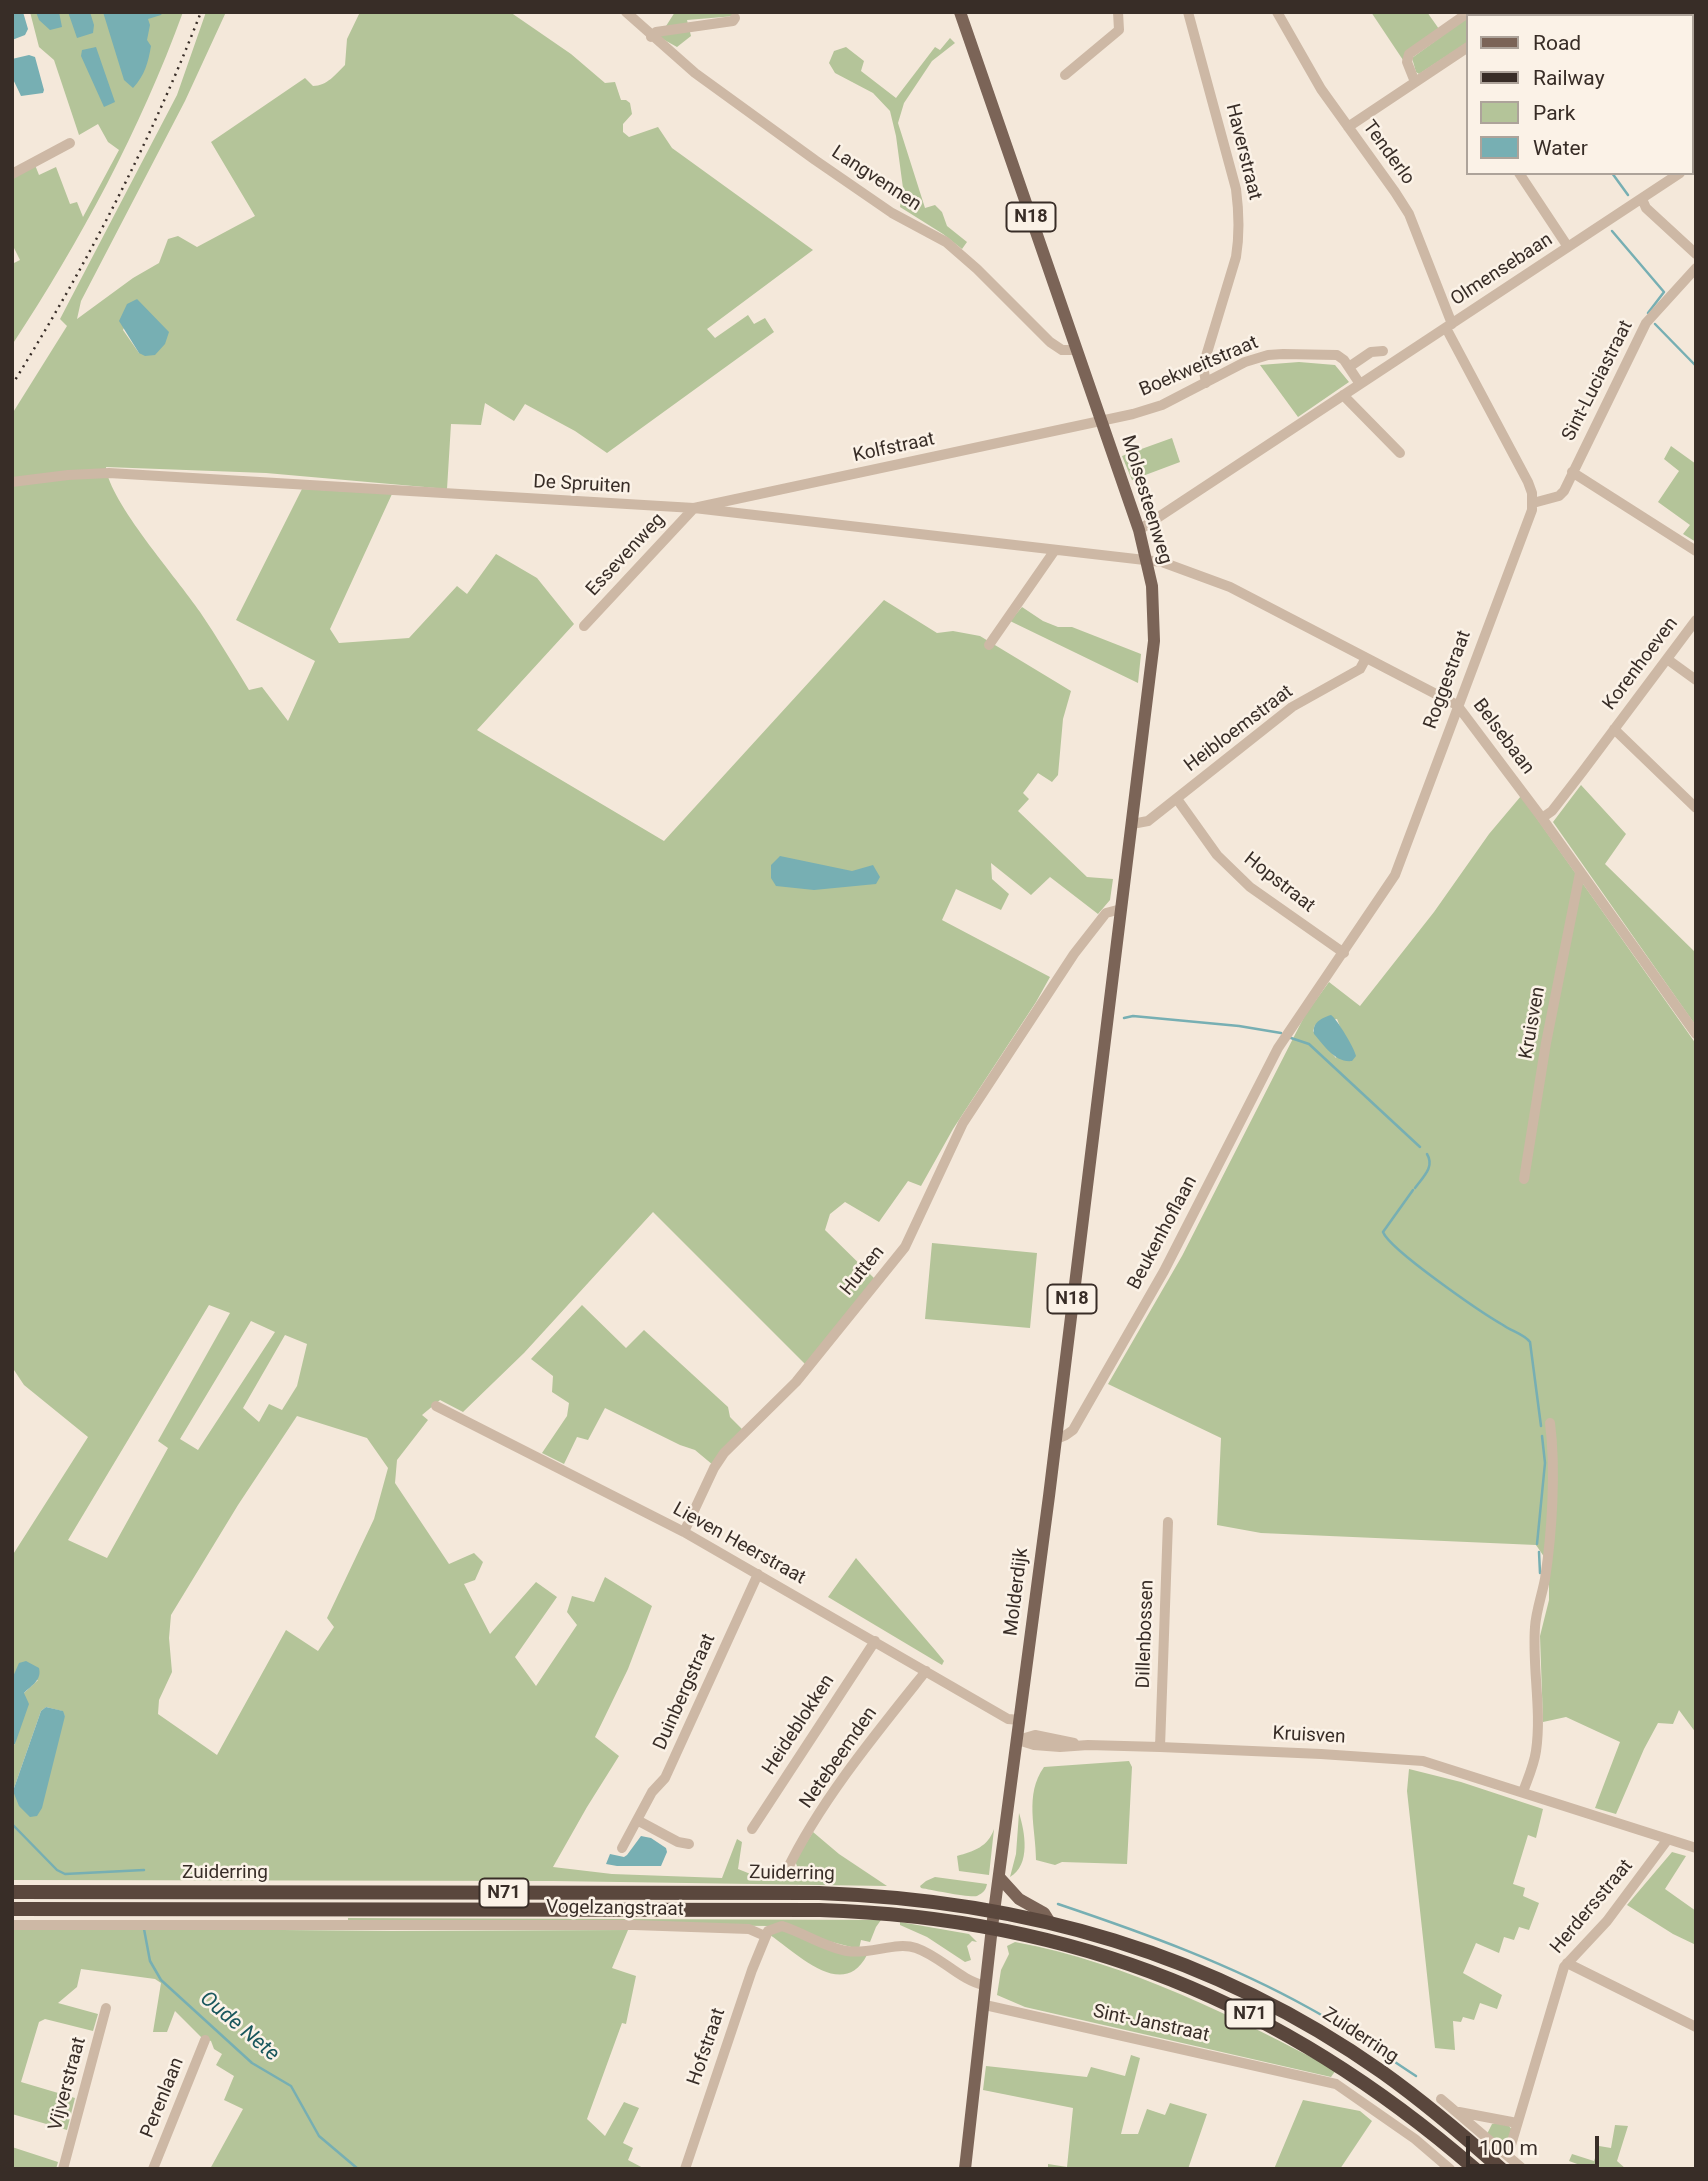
<!DOCTYPE html>
<html>
<head>
<meta charset="utf-8">
<style>
  body { margin:0 }
  #map { position:relative; width:1708px; height:2181px; overflow:hidden; background:#f4e8da; font-family:Roboto,sans-serif }
  canvas { display:block }
  .frame { position:absolute; inset:0; border:14px solid #382d27; pointer-events:none }
  .legend { position:absolute; left:1466px; top:14px; width:228px; height:161px; box-sizing:border-box; background:#fbf2e7; border:2px solid #ada39a; margin:0; padding:9px 12px; list-style:none; font-size:21px; color:#382d27 }
  .legend li { display:flex; align-items:center; gap:14px; height:35px }
  .legend b { width:35px; border:2px solid #ada39a }
  .scale { position:absolute; left:1466px; top:2136px; width:133px; height:32px; box-sizing:border-box; border:4px solid #382d27; border-top:0; padding-left:9px; font-size:21px; line-height:24px; white-space:nowrap; color:#382d27; -webkit-text-stroke:5px #fbf2e7; paint-order:stroke }
</style>
</head>
<body>
<div id="map">
<canvas width="1708" height="2181"></canvas>
<div class="frame"></div>
<ul class="legend">
<li><b style="height:9px;background:#7b6457"></b>Road</li>
<li><b style="height:9px;background:#382d27"></b>Railway</li>
<li><b style="height:19px;background:#b4c499"></b>Park</li>
<li><b style="height:19px;background:#77afb3"></b>Water</li>
</ul>
<div class="scale">100 m</div>
</div>
<script>
const ctx = document.querySelector('canvas').getContext('2d');
ctx.lineJoin = 'round';
function fillPath(path, color) { ctx.fillStyle = color; ctx.fill(path, 'evenodd'); }
function stroke(path, color, width, dash) { ctx.strokeStyle = color; ctx.lineWidth = width; ctx.lineCap = dash ? 'butt' : 'round'; ctx.setLineDash(dash || []); ctx.stroke(path); }
function drawText(font, color, halo, rows, align = 'center') {
  ctx.font = font + ' Roboto,sans-serif'; ctx.lineWidth = 5; ctx.setLineDash([]); ctx.textBaseline = 'middle'; ctx.strokeStyle = halo; ctx.fillStyle = color; for (const [text, x, y, turn = 0] of rows) {
    ctx.save(); ctx.translate(x, y); ctx.rotate((+turn || 0) * Math.PI / 180); ctx.textAlign = isNaN(turn) ? turn : align; if (halo) ctx.strokeText(text, 0, 0); ctx.fillText(text, 0, 0); ctx.restore();
  }
}
fillPath(new Path2D(`
  M 30,12 L 183,12 C 140,130 81,240 12,345 L 12,264 L 20,260 L 12,244 L 12,178 L 35,165 L 39,175 L 56,167 L 70,204 L 77,202 L 83,217 L 119,150 L 108,142 L 98,124 L 79,135 L 54,60 L 39,47 Z
  M 206,12 L 226,12 L 185,101 L 81,301 L 77,319 L 133,278 L 159,263 L 168,239 L 178,236 L 197,247 L 255,216 L 211,142 L 305,78 L 313,86 C 327,86 336,74 345,65 L 347,39 L 360,12 L 510,12 L 571,54 L 605,83 L 615,82 L 621,100 L 626,100 L 630,103 L 632,114 L 623,124 L 623,132 L 629,137 L 658,127 L 672,148 L 813,250 L 707,329 L 715,338 L 748,315 L 754,324 L 765,318 L 774,332 L 607,453 L 575,431 L 525,404 L 514,421 L 485,403 L 481,425 L 451,424 L 447,489 L 266,473 L 106,467 C 109,502 178,579 200,612 C 217,637 233,664 249,690 L 262,687 L 288,721 L 315,661 L 236,620 L 302,489 L 392,494 L 330,629 L 339,643 L 409,638 L 457,586 L 467,594 L 496,554 L 537,578 L 574,624 L 477,730 L 664,841 L 884,600 L 937,633 L 953,631 L 980,636 L 1071,691 L 1063,719 L 1058,775 L 1052,782 L 1038,773 L 1023,793 L 1029,799 L 1018,811 L 1087,877 L 1113,879 L 1110,900 L 1098,914 L 1050,877 L 1031,895 L 991,863 L 992,879 L 1009,894 L 1001,910 L 956,889 L 942,920 L 1050,977 L 1036,1002 L 953,1129 L 921,1186 L 908,1181 L 879,1222 L 845,1202 L 830,1214 L 825,1230 L 876,1280 L 805,1364 L 653,1212 L 524,1353 L 463,1412 L 440,1400 L 422,1415 L 428,1420 L 397,1460 L 395,1483 L 449,1564 L 474,1553 L 483,1562 L 475,1580 L 464,1584 L 490,1634 L 536,1582 L 557,1597 L 515,1657 L 536,1686 L 577,1625 L 567,1612 L 572,1596 L 594,1602 L 605,1577 L 652,1606 L 628,1669 L 595,1737 L 619,1756 L 587,1807 L 553,1867 L 612,1874 L 722,1878 L 737,1839 L 742,1842 L 738,1869 L 758,1877 L 779,1873 L 792,1878 L 797,1866 L 795,1861 L 813,1832 L 839,1854 L 887,1886 L 553,1881 L 12,1880 L 12,1745 L 15,1744 L 24,1693 L 38,1680 L 12,1679 L 12,1556 L 88,1437 L 24,1385 L 12,1367 L 12,414 L 67,326 L 60,319 L 177,95 ZM 137,299 L 139,353 L 123,330 ZM 209,1305 L 230,1313 L 158,1441 L 168,1448 L 107,1558 L 68,1540 ZM 251,1321 L 275,1332 L 198,1450 L 180,1439 ZM 285,1335 L 307,1344 L 297,1386 L 282,1410 L 269,1404 L 259,1422 L 243,1408 ZM 297,1416 L 367,1438 L 388,1468 L 374,1519 L 327,1618 L 334,1627 L 318,1651 L 286,1630 L 217,1755 L 158,1714 L 159,1700 L 172,1672 L 169,1638 L 171,1615 L 238,1505 ZM 46,1707 L 62,1711 L 65,1716 L 13,1791 L 41,1711 Z
  M 675,12 L 736,12 L 735,16 L 687,20 L 691,36 L 677,47 L 659,37 Z
  M 1371,12 L 1427,12 L 1439,29 L 1403,60 Z
  M 1468,17 L 1468,42 L 1419,74 L 1416,72 L 1412,58 Z
  M 950,38 L 955,43 L 932,61 L 904,103 L 898,123 L 925,208 L 935,205 L 942,212 L 947,226 L 967,242 L 962,249 L 943,234 L 900,207 L 903,188 L 896,136 L 890,111 L 873,93 L 835,73 L 829,63 L 834,51 L 846,47 L 864,61 L 861,71 L 896,98 L 935,47 L 940,50 Z
  M 1299,362 L 1335,365 L 1349,382 L 1298,417 L 1260,365 Z
  M 1172,438 L 1180,462 L 1132,480 L 1122,456 Z
  M 1671,446 L 1696,464 L 1696,542 L 1683,534 L 1690,525 L 1658,502 L 1679,471 L 1664,459 Z
  M 1022,607 L 1043,621 L 1058,627 L 1072,627 L 1141,654 L 1138,683 L 1010,621 Z
  M 1581,785 L 1626,834 L 1605,864 L 1696,953 L 1696,1026 L 1553,822 Z
  M 1521,796 L 1696,1044 L 1696,1733 L 1679,1710 L 1673,1724 L 1658,1723 L 1644,1749 L 1616,1814 L 1595,1808 L 1620,1742 L 1566,1717 L 1543,1722 L 1540,1636 L 1549,1600 L 1549,1564 L 1536,1545 L 1261,1533 L 1217,1525 L 1221,1438 L 1108,1384 L 1182,1256 L 1305,1015 L 1329,982 L 1360,1006 L 1434,912 L 1489,834 ZM 1337,1019 L 1343,1034 L 1336,1058 L 1313,1031 L 1315,1025 Z
  M 932,1243 L 1037,1253 L 1030,1328 L 925,1319 Z
  M 582,1305 L 626,1348 L 644,1330 L 728,1407 L 730,1417 L 742,1429 L 713,1465 L 695,1450 L 680,1445 L 605,1408 L 588,1440 L 577,1437 L 564,1464 L 542,1453 L 567,1416 L 569,1403 L 552,1392 L 553,1376 L 531,1359 Z
  M 856,1558 L 935,1650 L 944,1661 L 942,1665 L 828,1597 Z
  M 1129,1761 L 1132,1767 L 1127,1864 L 1062,1862 L 1055,1865 L 1036,1860 C 1036,1828 1024,1795 1044,1767 Z
  M 1409,1769 L 1461,1782 L 1543,1809 L 1536,1838 L 1528,1835 L 1513,1884 L 1525,1888 L 1523,1896 L 1539,1903 L 1529,1930 L 1519,1927 L 1514,1940 L 1504,1937 L 1499,1953 L 1476,1943 L 1463,1973 L 1502,1995 L 1497,2009 L 1480,2003 L 1474,2020 L 1463,2017 L 1461,2022 L 1453,2021 L 1455,2050 L 1435,2048 L 1407,1791 Z
  M 1019,1813 C 1025,1832 1031,1865 1010,1877 L 1016,1854 Z
  M 994,1829 L 989,1875 L 959,1871 L 957,1856 C 974,1851 988,1847 994,1829 Z
  M 1672,1852 L 1686,1856 L 1665,1889 L 1696,1911 L 1696,1945 L 1673,1934 L 1627,1905 Z
  M 935,1877 L 987,1884 C 986,1890 983,1893 977,1896 C 970,1898 932,1890 921,1888 L 920,1886 L 926,1881 Z
  M 348,1918 L 881,1920 L 876,1927 L 870,1942 L 861,1940 L 859,1949 L 770,1926 L 348,1922 Z
  M 900,1922 L 969,1934 L 977,1942 L 972,1941 L 967,1946 L 971,1960 L 965,1962 L 927,1937 L 900,1925 Z
  M 173,1929 L 393,1931 L 628,1930 L 612,1968 L 636,1976 L 626,2024 L 622,2023 L 587,2119 L 605,2136 L 624,2102 L 639,2108 L 623,2143 L 633,2148 L 628,2160 L 645,2169 L 210,2169 L 243,2109 L 224,2100 L 234,2076 L 216,2065 L 222,2054 L 214,2049 L 211,2041 L 201,2037 L 175,2011 L 167,2032 L 153,2032 L 161,1983 L 155,1979 L 81,1969 L 77,1987 L 58,2003 L 98,2014 L 93,2031 L 45,2019 L 39,2022 L 21,2082 L 75,2098 L 67,2130 L 12,2114 L 12,1930 Z
  M 781,1930 L 867,1955 C 843,2001 798,1954 770,1935 Z
  M 1015,1942 C 1129,1963 1234,2017 1336,2070 L 1331,2077 L 1025,2007 L 997,1995 L 1001,1970 L 1009,1954 L 1007,1946 Z
  M 1131,2055 L 1140,2058 L 1121,2134 L 1138,2134 L 1147,2109 L 1165,2115 L 1170,2103 L 1207,2114 L 1188,2169 L 1048,2169 L 1048,2164 L 1067,2167 L 1073,2108 L 983,2090 L 986,2066 L 1087,2077 L 1091,2067 L 1125,2076 Z
  M 1303,2100 L 1360,2111 L 1372,2121 L 1340,2169 L 1274,2169 Z
  M 1496,2123 L 1509,2126 L 1513,2131 L 1508,2143 L 1500,2145 L 1487,2134 L 1492,2124 Z
  M 1615,2125 L 1628,2126 L 1617,2161 L 1626,2169 L 1581,2169 L 1580,2165 L 1569,2161 L 1572,2154 L 1594,2161 L 1599,2146 L 1611,2148 Z
  M 12,2147 L 58,2162 L 56,2169 L 12,2169 Z`), '#b4c499');
fillPath(new Path2D(`
  M 12,12 L 23,12 L 28,29 L 25,35 L 12,40 Z
  M 36,12 L 59,12 L 62,27 L 50,30 L 39,20 Z
  M 68,12 L 90,12 L 94,25 L 93,33 L 77,38 Z
  M 103,12 L 163,12 L 161,15 L 148,19 L 150,25 L 147,40 L 151,46 C 148,63 145,75 133,88 L 124,80 Z
  M 96,47 L 115,102 L 104,107 L 81,56 L 82,50 Z
  M 29,55 L 35,57 L 44,90 L 43,93 L 21,96 L 12,77 L 12,59 Z
  M 137,299 L 169,332 L 165,344 L 155,355 L 145,356 L 139,353 L 119,321 L 127,304 Z
  M 780,856 L 852,871 L 873,865 L 880,877 L 876,884 L 814,890 L 776,886 L 771,878 L 771,865 Z
  M 1331,1015 C 1337,1019 1355,1049 1356,1056 L 1352,1061 C 1335,1063 1324,1045 1314,1034 C 1312,1023 1321,1018 1331,1015 Z
  M 26,1661 L 39,1668 C 42,1680 32,1685 24,1693 L 29,1704 L 15,1744 L 12,1745 L 12,1679 L 19,1663 Z
  M 46,1707 L 63,1711 L 65,1716 L 42,1808 L 37,1816 L 30,1817 L 19,1806 L 13,1791 L 41,1711 Z
  M 641,1836 L 651,1838 L 666,1848 L 667,1852 L 661,1866 L 617,1866 L 606,1864 L 610,1854 L 624,1857 L 627,1855 Z`), '#77afb3');
stroke(new Path2D(`
  M 1520,16 L 1523,12
  M 1612,173 L 1628,195
  M 1612,231 L 1664,292 L 1648,313
  M 1655,324 L 1696,366
  M 1124,1018 L 1133,1016 L 1239,1026 L 1281,1033
  M 1291,1038 L 1309,1044 L 1420,1147
  M 1415,1188 C 1423,1177 1435,1167 1427,1154
  M 1413,1190 L 1383,1232 C 1390,1250 1482,1313 1503,1325 C 1511,1331 1524,1334 1530,1342 L 1541,1426
  M 1537,1544 L 1545,1463 L 1542,1436
  M 1539,1552 L 1540,1573
  M 12,1824 L 57,1870 L 65,1874 L 144,1870
  M 1058,1904 C 1144,1933 1230,1964 1309,2008 C 1346,2028 1381,2053 1416,2076
  M 144,1929 L 150,1961 L 161,1980 L 252,2063 L 291,2086 L 319,2136 L 358,2169`), '#77afb3', 2.5);
stroke(new Path2D(`
  M 626,12 L 695,73 L 815,160 L 892,213 L 946,242 L 977,269 L 1050,342 L 1062,350 L 1076,350
  M 1188,12 L 1236,189 C 1239,212 1240,233 1236,257 L 1203,366 L 1206,383
  M 1277,12 L 1321,89 L 1395,192 L 1409,214 L 1452,324
  M 1478,12 L 1480,16
  M 651,37 L 656,32 L 733,21 L 735,18
  M 1065,75 L 1119,30 L 1118,12
  M 1415,82 L 1407,62 L 1409,54 L 1469,12
  M 1348,127 L 1468,47
  M 1692,165 L 1696,163
  M 1519,173 L 1568,247
  M 12,174 L 70,143
  M 1642,199 L 1646,208 L 1696,254
  M 1349,367 L 1371,352 L 1383,351
  M 1343,395 L 1400,453
  M 1572,472 L 1696,551
  M 12,482 L 68,475 L 109,473 L 694,508 L 1162,562 L 1230,587 L 1457,705 L 1542,818 L 1696,1034
  M 1533,503 L 1559,496 L 1564,491 L 1646,323 L 1696,268
  M 1139,530 L 1680,173
  M 584,626 L 694,508 L 1133,414 L 1162,405 L 1245,362 L 1268,355 L 1283,354 L 1337,355 L 1344,360 L 1360,384
  M 989,645 L 1055,550
  M 1667,659 L 1696,680
  M 1614,729 L 1696,808
  M 1177,799 L 1217,855 L 1250,887 L 1344,953
  M 1542,818 L 1552,811 L 1583,771 L 1696,620
  M 1132,824 L 1148,821 L 1292,707 L 1360,669 L 1366,658
  M 1524,1179 L 1546,1043 L 1580,873
  M 436,1406 L 684,1532 L 1008,1719 L 1020,1720
  M 1056,1439 L 1066,1435 L 1073,1430 L 1164,1271 L 1278,1048 L 1395,875 L 1532,510 L 1532,493 L 1528,482 L 1446,328
  M 684,1532 L 714,1468 L 724,1453 L 796,1382 L 905,1247 L 963,1123 L 1074,954 L 1106,913 L 1121,909
  M 1018,1740 L 1034,1745 L 1060,1747 L 1088,1745 L 1160,1747 L 1321,1754 L 1423,1761 L 1696,1848
  M 1018,1740 L 1035,1735 L 1074,1743
  M 1160,1747 L 1168,1522
  M 1523,1792 C 1528,1778 1534,1765 1536,1751 C 1542,1710 1532,1668 1535,1627 C 1536,1611 1542,1595 1545,1579 C 1552,1533 1556,1470 1550,1423
  M 637,1820 L 678,1842 L 689,1844
  M 752,1829 L 875,1641
  M 622,1848 L 652,1792 L 665,1778 L 758,1574
  M 787,1870 C 820,1801 878,1731 926,1671
  M 12,1925 L 634,1925 L 749,1929 L 765,1936
  M 1567,1963 L 1696,2027
  M 985,2005 L 1336,2084 L 1415,2139 L 1450,2169
  M 1441,2099 L 1523,2169
  M 1459,2112 L 1517,2123
  M 1508,2155 L 1564,1967 L 1607,1921 L 1668,1839
  M 63,2169 L 106,2008
  M 153,2169 L 205,2040
  M 685,2169 L 752,1970 L 768,1931 L 782,1926 C 804,1933 824,1947 847,1951 C 870,1955 896,1941 916,1948 C 942,1957 959,1980 986,1986`), '#cdb8a5', 10);
stroke(new Path2D(`
  M 960,12 L 1139,530 L 1152,586 L 1154,641 L 1049,1496 L 992,1927 L 965,2169
  M 999,1877 L 1019,1899 L 1044,1913 L 1049,1921`), '#7b6457', 12);
stroke(new Path2D(`
  M 12,1892 L 819,1893 C 1024,1900 1213,1953 1382,2072 C 1424,2102 1463,2135 1501,2169
  M 12,1909 L 820,1910 C 1076,1918 1281,2001 1475,2169`), '#5a473d', 14);
stroke(new Path2D(`
  M 12,385 C 86,266 150,143 201,12`), '#382d27', 2.5, [2, 5]);
for (const [x, y, w] of [
  [1031,217,49],
  [1072,1299,49],
  [504,1893,49],
  [1250,2014,49]
]) { const box = new Path2D(); box.roundRect(x - w / 2, y - 14.5, w, 29, 5); ctx.fillStyle = '#fbf2e7'; ctx.fill(box); stroke(box, '#382d27', 2); }
drawText('bold 18px', '#382d27', null, [
  ["N18",1031,217],
  ["N18",1072,1299],
  ["N71",504,1893],
  ["N71",1250,2014]
]);
drawText('19px', '#382d27', '#fbf2e7', [
  ["Haverstraat",1243,152,76],
  ["Tenderlo",1388,153,54],
  ["Langvennen",876,179,33],
  ["Olmensebaan",1502,270,-33],
  ["Boekweitstraat",1199,367,-23],
  ["Sint-Luciastraat",1598,381,-63],
  ["Kolfstraat",894,448,-12],
  ["De Spruiten",582,485,3],
  ["Molsesteenweg",1146,500,73],
  ["Essevenweg",626,555,-47],
  ["Korenhoeven",1641,664,-53],
  ["Roggestraat",1448,680,-70],
  ["Heibloemstraat",1239,729,-37],
  ["Belsebaan",1503,737,53],
  ["Hopstraat",1279,883,38],
  ["Kruisven",1533,1023,-80],
  ["Beukenhoflaan",1163,1233,-62],
  ["Hutten",863,1271,-51],
  ["Lieven Heerstraat",739,1544,29],
  ["Molderdijk",1017,1592,-83],
  ["Dillenbossen",1146,1634,-88],
  ["Duinbergstraat",685,1692,-66],
  ["Heideblokken",799,1725,-57],
  ["Kruisven",1309,1736,3],
  ["Netebeemden",839,1758,-55],
  ["Zuiderring",225,1873],
  ["Zuiderring",792,1874,1],
  ["Herdersstraat",1592,1907,-50],
  ["Vogelzangstraat",615,1909,1],
  ["Sint-Janstraat",1151,2024,12],
  ["Zuiderring",1360,2036,33],
  ["Hofstraat",707,2047,-71],
  ["Vijverstraat",68,2084,-75],
  ["Perenlaan",163,2098,-68]
]);
drawText('italic 21px', '#19575d', '#fbf2e7', [
  ["Oude Nete",239,2027,40]
]);
</script>
</body>
</html>
